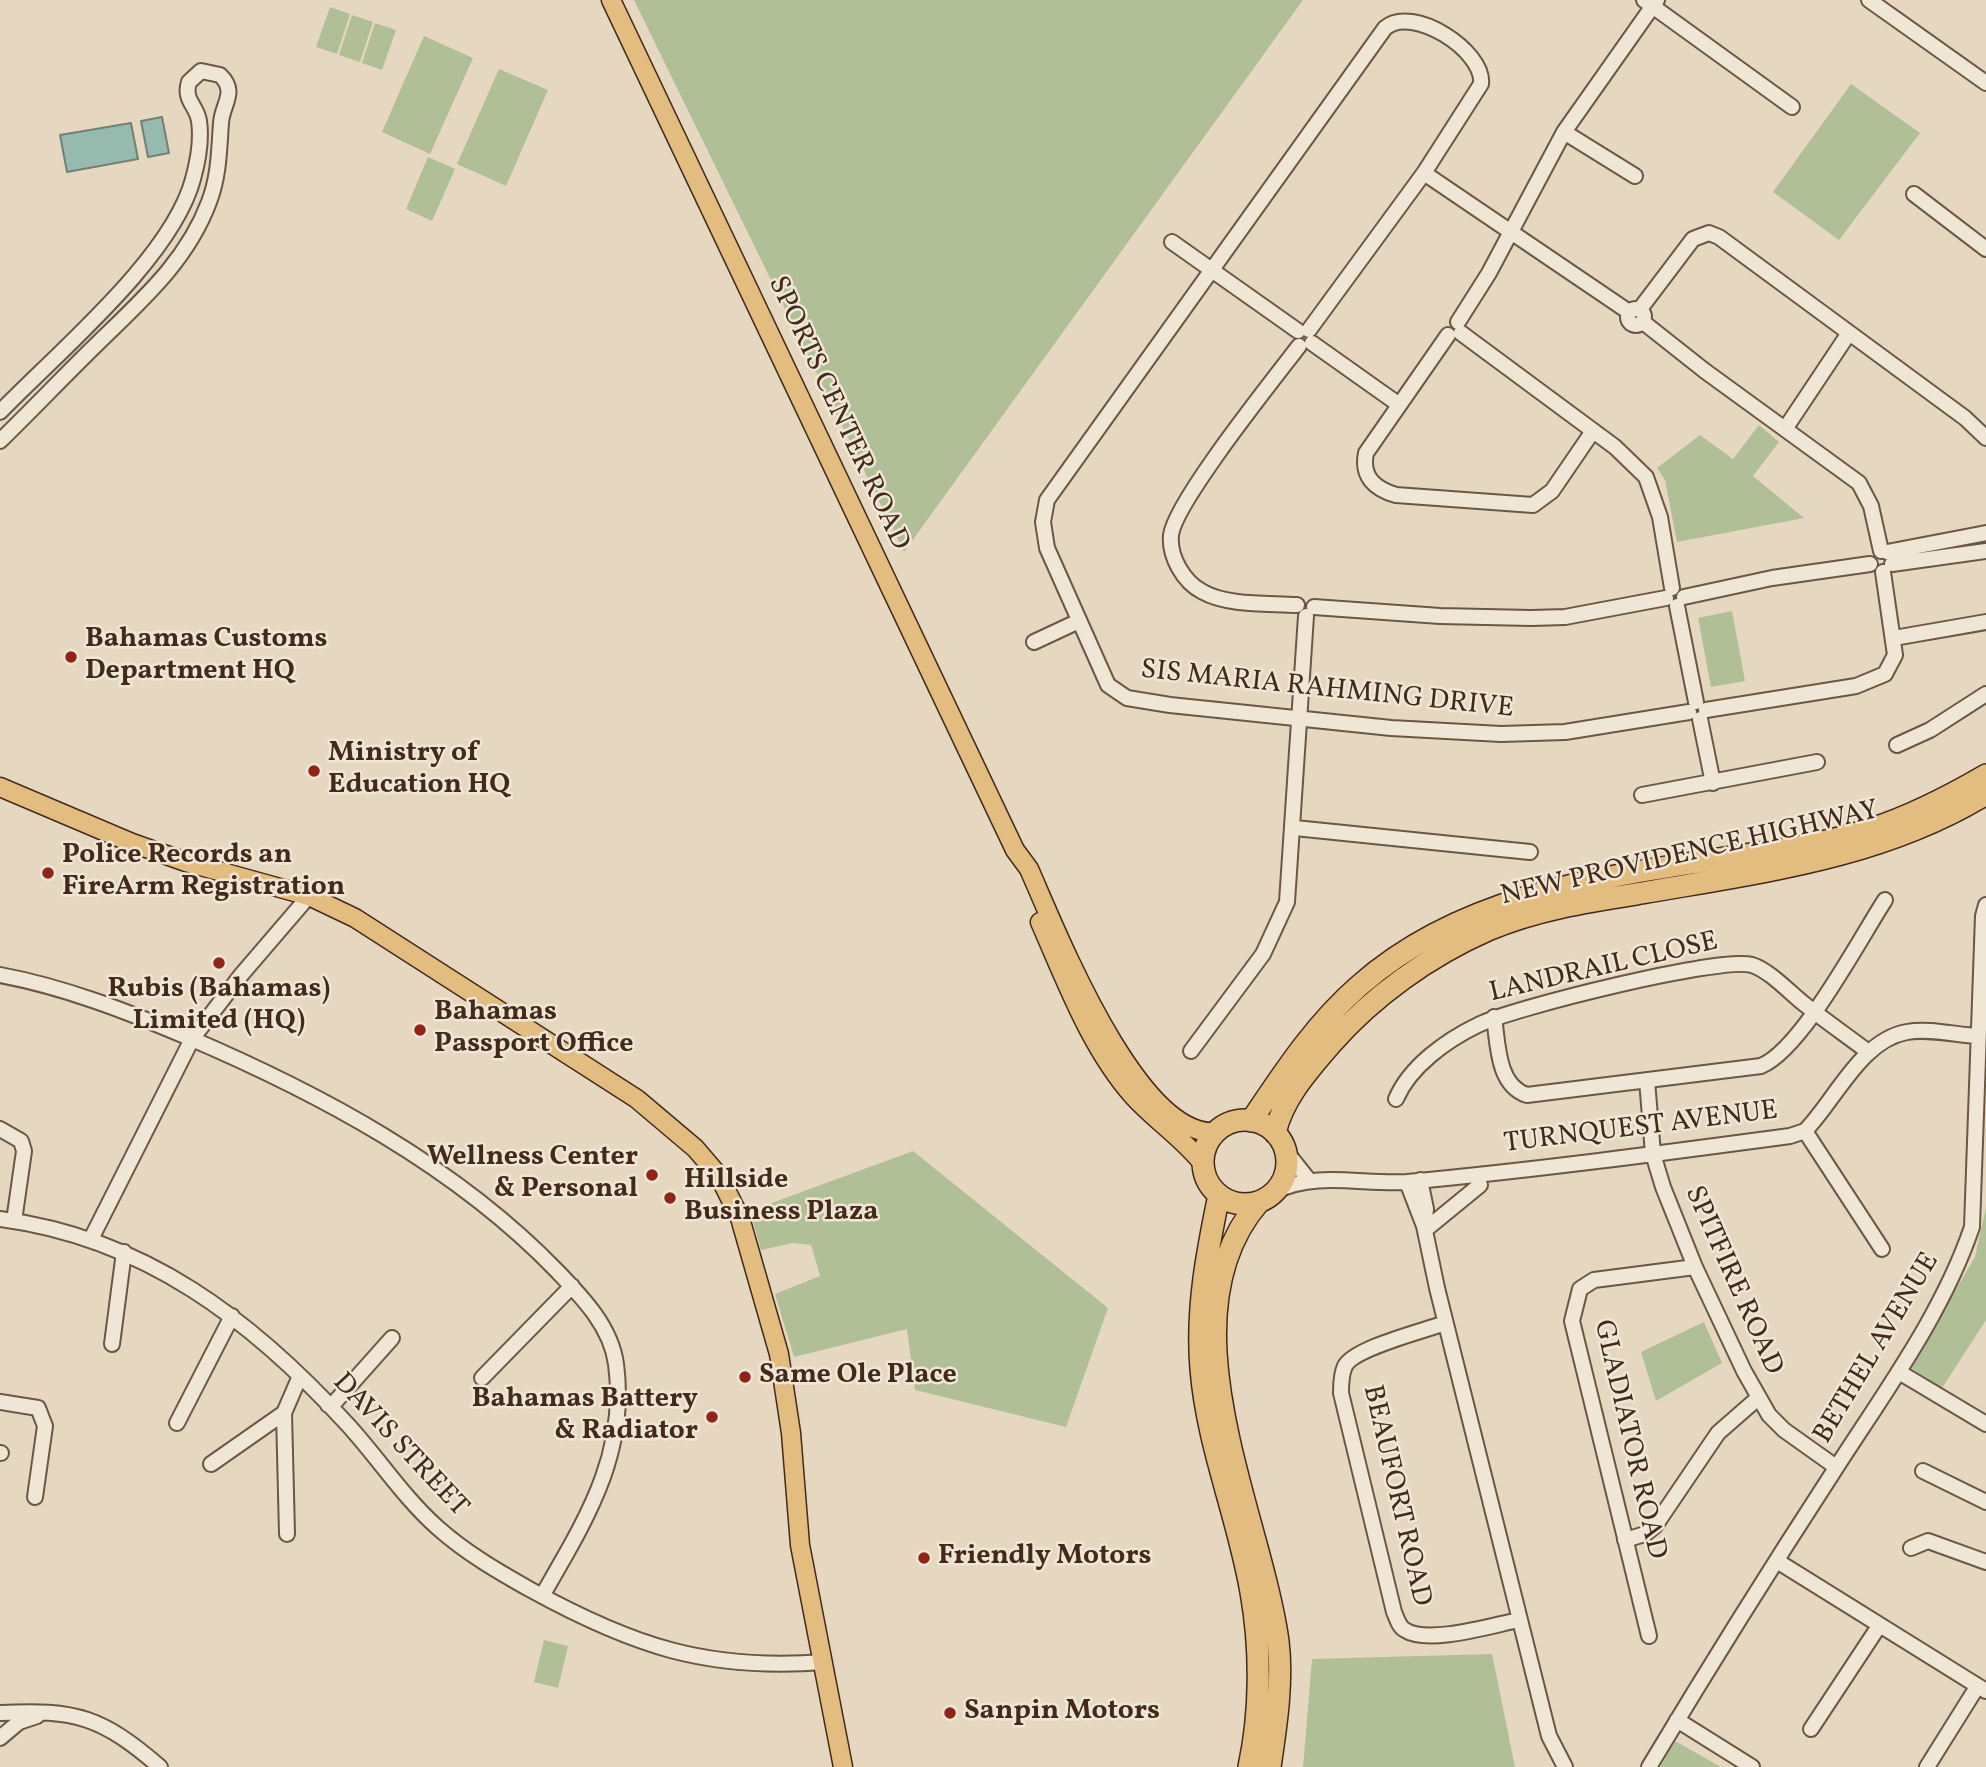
<!DOCTYPE html>
<html>
<head>
<meta charset="utf-8">
<style>
  body { margin:0 }
  canvas { display:block; background:#e6d8c0 }
</style>
</head>
<body>
<canvas width="1986" height="1767"></canvas>
<script>
const ctx = document.querySelector('canvas').getContext('2d');
ctx.lineJoin = 'round';
function fillPath(path, color) { ctx.fillStyle = color; ctx.fill(path, 'evenodd'); }
function stroke(path, color, width, dash) { ctx.strokeStyle = color; ctx.lineWidth = width; ctx.lineCap = dash ? 'butt' : 'round'; ctx.setLineDash(dash || []); ctx.stroke(path); }
function drawText(font, color, halo, rows, align = 'center') {
  ctx.font = font + ' Vollkorn,serif'; ctx.lineWidth = 5; ctx.setLineDash([]); ctx.textBaseline = 'middle'; ctx.strokeStyle = halo; ctx.fillStyle = color; for (const [text, x, y, turn = 0] of rows) {
    ctx.save(); ctx.translate(x, y); ctx.rotate((+turn || 0) * Math.PI / 180); ctx.textAlign = isNaN(turn) ? turn : align; if (halo) ctx.strokeText(text, 0, 0); ctx.fillText(text, 0, 0); ctx.restore();
  }
}
fillPath(new Path2D(`
  M 634,0 L 1303,0 L 904,552 Z
  M 330,7 L 350,14 L 337,54 L 316,47 Z
  M 352,15 L 373,22 L 360,62 L 339,55 Z
  M 375,23 L 396,30 L 382,70 L 362,63 Z
  M 424,36 L 473,58 L 430,154 L 382,132 Z
  M 499,69 L 548,90 L 506,186 L 457,164 Z
  M 1851,84 L 1920,133 L 1839,240 L 1773,192 Z
  M 428,157 L 455,169 L 432,221 L 406,209 Z
  M 1759,425 L 1779,442 L 1753,476 L 1804,518 L 1677,542 L 1665,480 L 1657,468 L 1700,435 L 1733,459 Z
  M 1732,611 L 1745,681 L 1711,687 L 1698,618 Z
  M 913,1151 L 1108,1308 L 1066,1427 L 915,1390 L 907,1329 L 794,1357 L 775,1294 L 820,1276 L 811,1245 L 793,1243 L 761,1250 L 750,1211 Z
  M 1986,1207 L 1986,1320 L 1942,1388 L 1910,1367 L 1975,1257 Z
  M 1704,1322 L 1722,1363 L 1656,1401 L 1641,1352 Z
  M 544,1640 L 568,1646 L 558,1688 L 534,1682 Z
  M 1492,1654 L 1515,1767 L 1303,1767 L 1312,1659 Z
  M 1675,1741 L 1721,1767 L 1660,1767 Z`), '#b1bf96');
const water = new Path2D(`
  M 162,117 L 169,153 L 148,157 L 141,121 Z
  M 131,123 L 138,159 L 67,172 L 60,135 Z`);
fillPath(water, '#97baaf');
stroke(water, '#758074', 2);
const minor = new Path2D(`
  M 1644,0 L 1792,107
  M 1869,0 L 1986,83
  M 1564,132 L 1635,176
  M 1424,173 L 1629,312
  M 1914,194 L 1986,249
  M 1172,242 L 1298,331
  M1628 317a8 8 0 1 1 16 0a8 8 0 1 1-16 0Z
  M 1640,309 L 1693,239 L 1709,233 L 1719,237 L 1965,418 L 1986,438
  M 1458,322 L 1489,273 L 1564,132 L 1657,0
  M 1643,322 L 1705,371 L 1859,483 L 1871,506 L 1881,551
  M 1309,330 L 1424,173 L 1481,84 C 1485,51 1412,4 1385,28 L 1047,500 L 1043,522 L 1047,548 L 1108,685 L 1127,698 L 1170,705 L 1391,728 L 1501,734 L 1565,732 L 1689,712
  M 1461,333 L 1615,447 L 1646,477 L 1660,517 L 1672,588
  M 1448,335 L 1366,453 C 1361,477 1375,489 1396,495 L 1533,505 L 1552,491 L 1593,431
  M 1312,343 L 1398,404
  M 0,412 C 58,352 172,258 193,179 C 198,161 202,141 199,121 C 197,106 183,100 189,82 L 201,71 L 220,75 C 238,92 222,104 221,123 C 219,151 219,176 209,202 C 187,261 142,300 98,343 C 65,375 33,409 0,441
  M 1785,429 L 1849,333
  M 1887,552 L 1986,533
  M 1892,564 L 1986,551
  M 1684,597 L 1772,578 L 1870,564
  M 1297,605 C 1269,603 1228,606 1203,592 C 1183,582 1169,556 1171,535 C 1175,502 1274,379 1299,346
  M 1677,606 L 1696,702
  M 1314,607 L 1440,616 L 1531,618 L 1565,617 L 1666,598
  M 1894,638 L 1986,622
  M 1034,642 L 1079,621
  M 1706,710 L 1856,686 L 1885,674 L 1895,655 L 1883,572
  M 1700,719 L 1713,783
  M 1897,745 L 1930,730 L 1986,694
  M 1642,795 L 1817,762
  M 1295,828 L 1530,852
  M 0,975 C 64,987 126,1011 185,1036 C 319,1093 456,1166 558,1272 C 583,1298 611,1327 616,1364 C 628,1455 585,1521 542,1596
  M 1494,1017 C 1498,1044 1497,1085 1527,1095 L 1761,1066 C 1802,1049 1859,940 1885,900
  M 1191,1051 L 1263,954 L 1287,902 L 1306,616
  M 1647,1080 L 1653,1154 L 1663,1187 L 1695,1267 L 1744,1371 L 1769,1415 L 1784,1430 L 1836,1467
  M 1396,1099 C 1410,1066 1447,1040 1478,1025 C 1512,1008 1721,956 1752,965 C 1770,971 1788,991 1803,1003 C 1824,1020 1846,1035 1867,1051
  M 0,1129 L 21,1141 L 24,1151 L 14,1221
  M 1805,1131 L 1882,1249
  M 1285,1150 L 1308,1179
  M 1420,1180 L 1426,1209 L 1424,1226
  M 1407,1182 L 1424,1226 L 1437,1288 L 1549,1736 L 1565,1767
  M 1276,1191 C 1316,1171 1364,1185 1407,1182 C 1535,1170 1663,1153 1790,1136 L 1805,1131 C 1836,1099 1861,1040 1907,1032 C 1929,1028 1956,1035 1978,1036
  M 0,1219 C 145,1238 252,1320 348,1425 C 379,1459 404,1498 438,1528 C 466,1553 499,1572 531,1590 C 633,1646 707,1671 824,1662
  M 1425,1230 L 1480,1185
  M 91,1239 L 192,1039 L 242,974 L 309,896
  M 1445,1323 C 1424,1331 1354,1348 1345,1366 C 1341,1374 1341,1385 1341,1393 L 1394,1612 C 1397,1619 1399,1627 1405,1630 C 1428,1645 1493,1625 1519,1620
  M 112,1344 L 124,1252
  M 1899,1372 L 1986,1424
  M 482,1378 L 572,1286
  M 0,1402 L 38,1408 L 45,1426 L 35,1497
  M 328,1405 L 335,1402 L 392,1338
  M 177,1423 L 232,1316
  M 0,1453 L 1,1453
  M 211,1464 L 284,1413
  M 1923,1471 L 1986,1502
  M 287,1534 L 284,1413 L 300,1376
  M 1625,1540 L 1645,1534 L 1655,1526 L 1718,1433 L 1758,1398
  M 1911,1548 L 1928,1541 L 1986,1562
  M 1777,1561 L 1986,1691
  M 1649,1636 L 1572,1321 L 1580,1289 L 1594,1280 L 1695,1267
  M 0,1713 C 76,1709 102,1717 160,1767
  M 1677,1720 L 1752,1767
  M 1811,1729 L 1879,1626
  M 0,1738 L 19,1722 L 37,1716
  M 1649,1767 C 1709,1667 1771,1568 1834,1471 C 1884,1393 1942,1315 1972,1227 L 1983,916 L 1986,905
  M 1927,1767 L 1977,1687`);
const major = new Path2D(`
  M 611,0 L 1015,850 L 1029,869 C 1056,930 1137,1138 1216,1132
  M 0,787 L 132,843 L 186,862 L 309,896 L 355,918 L 637,1099 L 695,1148 L 719,1176 L 740,1218 L 779,1354 L 791,1433 L 800,1545 L 843,1767
  M 1040,922 C 1066,981 1091,1049 1134,1097 C 1156,1121 1184,1139 1204,1165`);
const highway = new Path2D(`
  M1203 1162a42 42 0 1 1 84 0a42 42 0 1 1-84 0Z
  M 1251,1121 C 1284,1072 1315,1024 1360,985 C 1462,895 1601,877 1731,857 C 1778,850 1825,844 1871,829 C 1911,816 1950,796 1986,775
  M 1275,1133 C 1283,1098 1308,1071 1331,1044 C 1373,996 1429,956 1488,930 C 1537,909 1591,901 1642,893 C 1761,872 1882,858 1986,794
  M 1219,1195 C 1207,1253 1196,1309 1201,1369 C 1207,1445 1238,1517 1251,1592 C 1261,1649 1261,1711 1249,1767
  M 1259,1202 C 1159,1317 1260,1512 1278,1641 C 1283,1682 1276,1726 1270,1767`);
stroke(minor, '#6c5644', 18);
stroke(major, '#432a1b', 21);
stroke(highway, '#432a1b', 24);
stroke(minor, '#efe6d6', 14);
stroke(major, '#e3bc80', 18);
stroke(highway, '#e3bc80', 21);
for (const [x, y, r, color] of [
  [71,657,7,"#8f2418"],
  [314,771,7,"#8f2418"],
  [48,873,7,"#8f2418"],
  [219,963,7,"#8f2418"],
  [420,1030,7,"#8f2418"],
  [652,1175,7,"#8f2418"],
  [670,1198,7,"#8f2418"],
  [745,1377,7,"#8f2418"],
  [712,1417,7,"#8f2418"],
  [924,1558,7,"#8f2418"],
  [950,1713,7,"#8f2418"]
]) { const dot = new Path2D(); dot.arc(x, y, r, 0, 2 * Math.PI); ctx.fillStyle = color; ctx.fill(dot); stroke(dot, '#efe6d6', 2.5); }
drawText('28px', '#432a1b', '#efe6d6', [
  ["SPORTS CENTER ROAD",837,414,65],
  ["SIS MARIA RAHMING DRIVE",1327,691,6],
  ["NEW PROVIDENCE HIGHWAY",1690,855,-13],
  ["LANDRAIL CLOSE",1604,969,-13],
  ["TURNQUEST AVENUE",1641,1129,-7],
  ["SPITFIRE ROAD",1732,1281,66],
  ["BETHEL AVENUE",1878,1349,-59],
  ["GLADIATOR ROAD",1628,1440,77],
  ["DAVIS STREET",399,1446,47],
  ["BEAUFORT ROAD",1395,1496,77]
]);
drawText('bold 28px', '#432a1b', '#efe6d6', [
  ["Bahamas Customs",85,641],
  ["Department HQ",85,673],
  ["Ministry of",328,755],
  ["Education HQ",328,787],
  ["Police Records an",62,857],
  ["FireArm Registration",62,889],
  ["Rubis (Bahamas)",219,991,"center"],
  ["Limited (HQ)",219,1023,"center"],
  ["Bahamas",434,1014],
  ["Passport Office",434,1046],
  ["Wellness Center",638,1159,"right"],
  ["& Personal",638,1191,"right"],
  ["Hillside",684,1182],
  ["Business Plaza",684,1214],
  ["Same Ole Place",759,1377],
  ["Bahamas Battery",698,1401,"right"],
  ["& Radiator",698,1433,"right"],
  ["Friendly Motors",938,1558],
  ["Sanpin Motors",964,1713]
], 'left');
</script>
</body>
</html>
